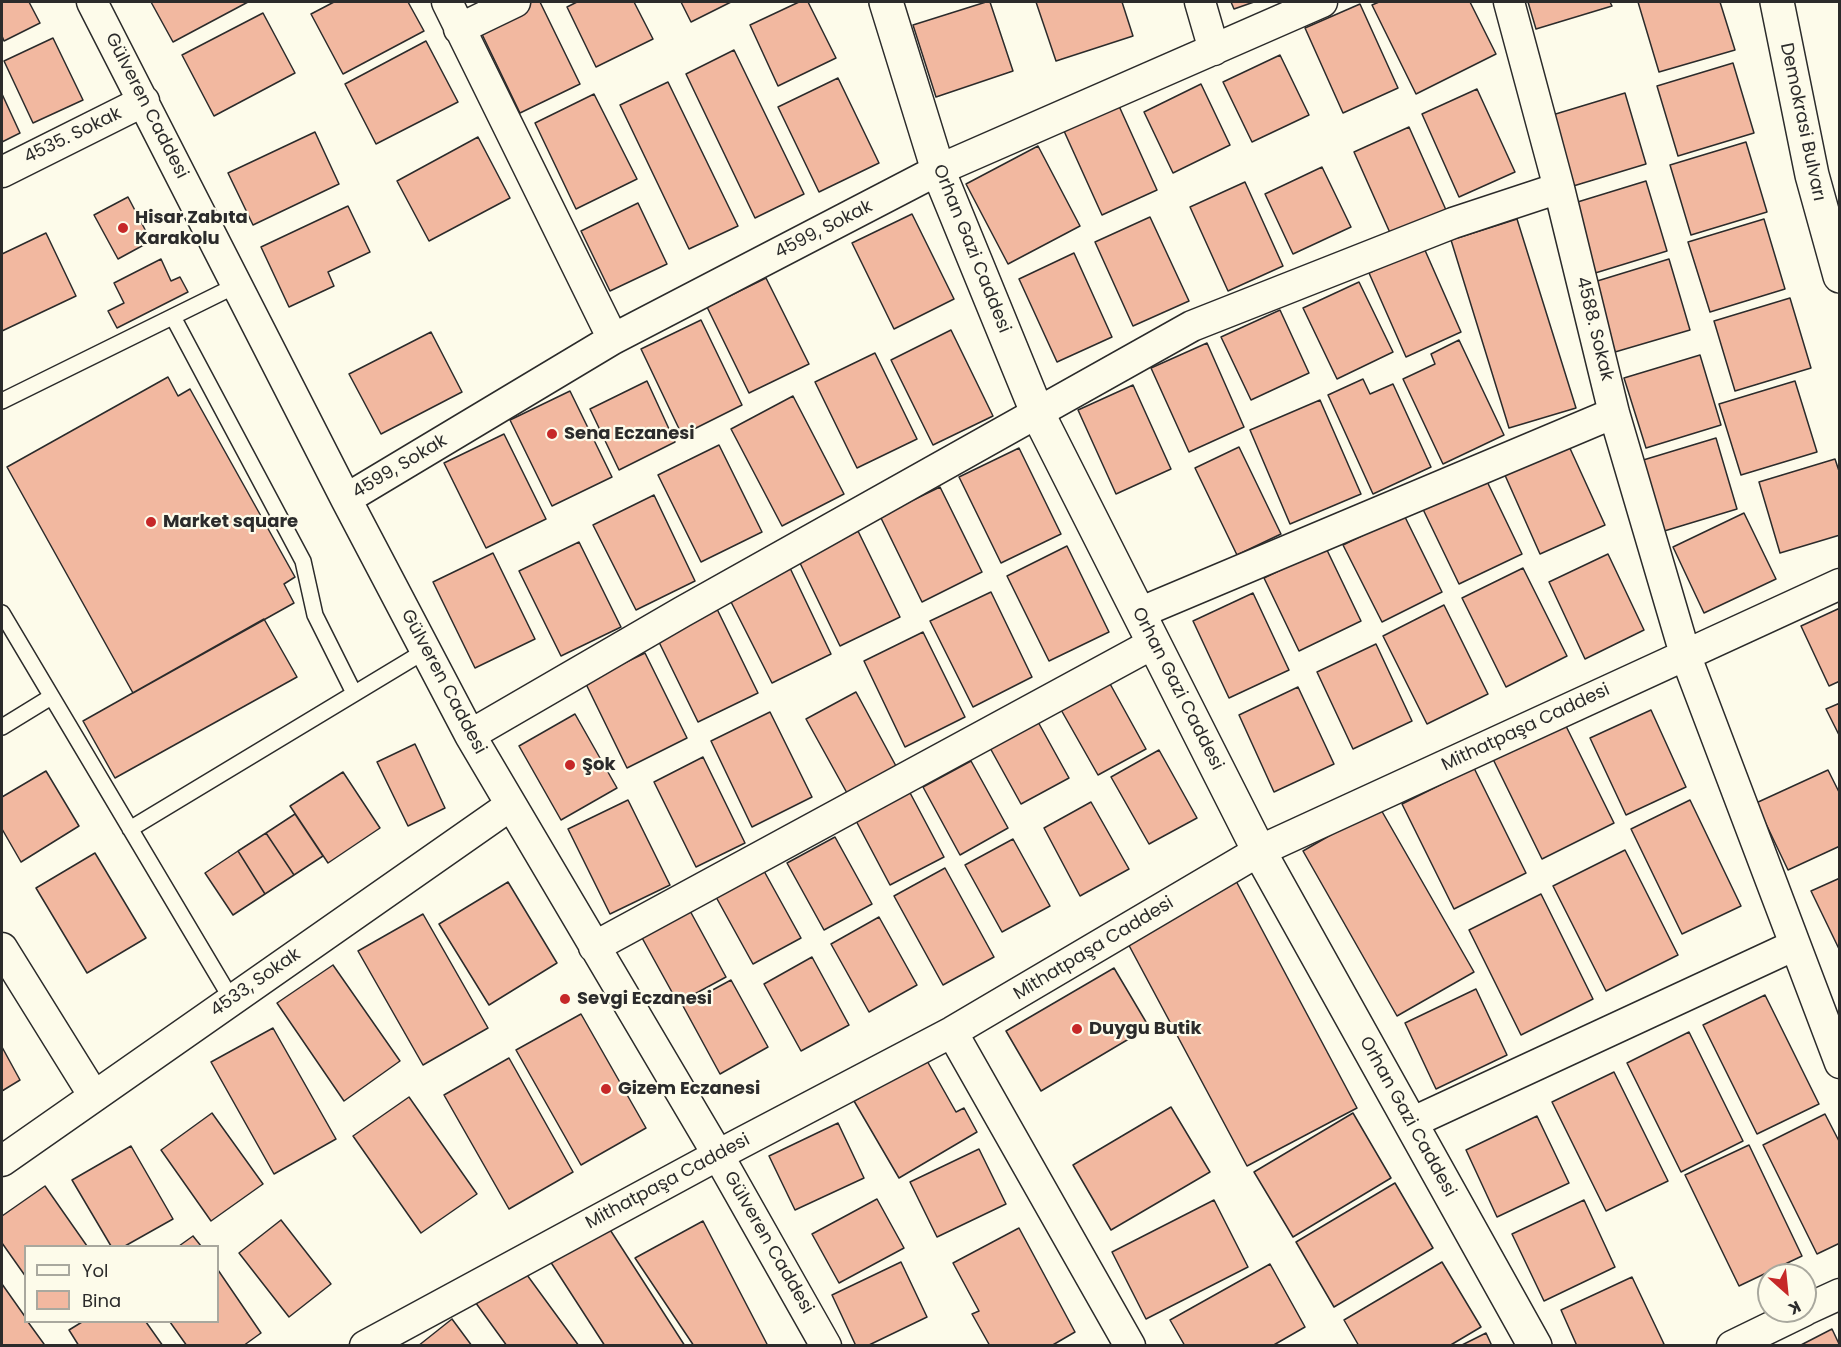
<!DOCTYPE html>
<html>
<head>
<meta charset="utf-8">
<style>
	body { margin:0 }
	#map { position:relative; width:1841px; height:1347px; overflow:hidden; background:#fdfbea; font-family:Poppins,sans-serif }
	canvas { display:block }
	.frame { position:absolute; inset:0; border:3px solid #2b2b2b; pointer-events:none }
	.legend { position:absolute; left:24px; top:1245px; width:195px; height:78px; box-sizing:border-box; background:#fdfbea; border:2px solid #a9a89e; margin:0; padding:8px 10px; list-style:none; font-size:18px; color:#2b2b2b }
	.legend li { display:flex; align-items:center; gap:12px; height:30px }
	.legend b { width:30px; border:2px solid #a9a89e }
	.north { position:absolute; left:1757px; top:1263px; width:60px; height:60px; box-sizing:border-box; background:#fdfbea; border:2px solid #a9a89e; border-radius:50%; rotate:153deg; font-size:16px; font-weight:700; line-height:24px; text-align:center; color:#2b2b2b }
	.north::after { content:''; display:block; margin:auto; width:21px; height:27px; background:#c62828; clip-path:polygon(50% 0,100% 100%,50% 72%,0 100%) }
</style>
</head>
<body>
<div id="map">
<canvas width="1841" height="1347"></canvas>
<div class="frame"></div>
<ul class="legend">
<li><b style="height:8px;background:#fdfbea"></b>Yol</li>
<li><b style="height:16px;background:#f2b8a0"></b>Bina</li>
</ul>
<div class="north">K</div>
</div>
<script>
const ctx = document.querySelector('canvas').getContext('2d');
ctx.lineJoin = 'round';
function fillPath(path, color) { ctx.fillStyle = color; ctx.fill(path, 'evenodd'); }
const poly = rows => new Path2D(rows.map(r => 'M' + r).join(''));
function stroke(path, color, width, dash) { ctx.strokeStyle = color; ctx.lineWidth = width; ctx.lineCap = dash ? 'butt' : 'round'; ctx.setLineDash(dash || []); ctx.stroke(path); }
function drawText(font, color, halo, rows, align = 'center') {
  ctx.font = font + ' Poppins,sans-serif'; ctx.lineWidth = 4.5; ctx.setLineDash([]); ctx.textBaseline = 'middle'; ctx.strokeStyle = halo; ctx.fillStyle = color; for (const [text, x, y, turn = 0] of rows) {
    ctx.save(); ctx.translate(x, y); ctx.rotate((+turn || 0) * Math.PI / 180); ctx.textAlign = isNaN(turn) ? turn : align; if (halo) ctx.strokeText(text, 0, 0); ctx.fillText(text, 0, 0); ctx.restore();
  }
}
const building = poly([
	[2,2,29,2,40,23,4,41,2,36,2,2],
	[151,2,248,2,173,42,151,2],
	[334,2,408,2,424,31,343,74,311,14,334,2],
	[532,2,540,2,580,84,520,113,479,28,532,2],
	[577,2,634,2,653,39,596,67,567,7,577,2],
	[681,2,731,2,691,22,681,2],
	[799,2,808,2,836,58,778,86,750,25,799,2],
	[986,2,990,2,1013,71,936,97,913,25,986,2],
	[1036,2,1122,2,1133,36,1056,61,1036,2],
	[1231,2,1254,2,1234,9,1231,2],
	[1379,2,1470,2,1496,54,1416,94,1372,5,1379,2],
	[1528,2,1610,2,1612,6,1536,29,1528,2],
	[1638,2,1720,2,1735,50,1659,72,1638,2],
	[1360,4,1398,88,1343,113,1305,28,1360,4],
	[263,13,295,73,214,116,182,55,263,13],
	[53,38,83,100,33,123,4,61,53,38],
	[426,41,458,102,376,144,345,84,426,41],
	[734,50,804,194,755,218,686,74,734,50],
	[1280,55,1309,115,1252,142,1223,82,1280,55],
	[1733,63,1754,133,1678,156,1657,86,1733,63],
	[838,78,879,163,819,192,778,107,838,78],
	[668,82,738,226,689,249,620,105,668,82],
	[1201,84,1230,145,1173,173,1144,112,1201,84],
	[1477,89,1515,172,1459,197,1422,114,1477,89],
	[1625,93,1646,164,1570,187,1549,116,1625,93],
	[2,94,20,133,2,142,2,94],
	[594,94,637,179,576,209,535,123,594,94],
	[1119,106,1157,190,1102,215,1064,131,1119,106],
	[1409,127,1446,210,1391,235,1354,152,1409,127],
	[315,132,339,184,253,225,228,173,315,132],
	[478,137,510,198,429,241,397,181,478,137],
	[1746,142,1767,212,1691,235,1670,165,1746,142],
	[1038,146,1080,226,1008,264,966,184,1038,146],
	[1322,167,1351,227,1293,254,1265,194,1322,167],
	[1646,181,1667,251,1592,274,1571,204,1646,181],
	[1245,182,1283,266,1228,291,1190,207,1245,182],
	[128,197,151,241,118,259,94,215,128,197],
	[638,203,667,264,610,291,581,231,638,203],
	[348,206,370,252,328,272,334,286,289,307,261,247,348,206],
	[912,214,954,299,894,329,852,243,912,214],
	[1150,217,1189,301,1133,326,1095,242,1150,217],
	[1517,219,1576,408,1509,428,1451,240,1517,219],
	[1764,219,1785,289,1710,312,1688,242,1764,219],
	[46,233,76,296,2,331,2,254,46,233],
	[1424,248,1461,332,1406,357,1369,273,1424,248],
	[1074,253,1112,337,1057,362,1019,279,1074,253],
	[161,259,171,281,180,277,188,292,117,328,108,311,124,303,114,283,161,259],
	[1669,259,1690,330,1615,352,1594,282,1669,259],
	[766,278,809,364,749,393,707,307,766,278],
	[1359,282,1393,352,1337,379,1303,308,1359,282],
	[1790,298,1811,368,1735,391,1714,321,1790,298],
	[1280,310,1309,373,1251,400,1221,337,1280,310],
	[701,320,742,405,682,435,641,349,701,320],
	[951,330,993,416,933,445,891,360,951,330],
	[431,332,462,392,381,434,349,374,431,332],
	[1459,340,1504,435,1443,464,1403,379,1435,364,1431,354,1459,340],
	[1207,343,1244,427,1189,452,1151,368,1207,343],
	[875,353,917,439,857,468,815,382,875,353],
	[1700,355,1721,425,1646,448,1624,378,1700,355],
	[168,377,178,396,190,389,295,577,284,584,294,603,133,693,7,467,168,377],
	[1363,379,1370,394,1393,384,1431,467,1373,494,1328,395,1363,379],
	[647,381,675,442,619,470,590,409,647,381],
	[1795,381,1817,452,1741,475,1719,404,1795,381],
	[1133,385,1171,469,1116,494,1078,410,1133,385],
	[570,391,612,477,552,506,510,420,570,391],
	[793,396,844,494,782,526,731,429,793,396],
	[1320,400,1361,494,1290,524,1250,430,1320,400],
	[504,434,546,519,486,548,444,463,504,434],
	[1716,438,1737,509,1661,532,1640,461,1716,438],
	[1568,444,1605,525,1540,554,1504,473,1568,444],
	[719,445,762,532,701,562,658,475,719,445],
	[1239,447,1281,534,1237,555,1195,468,1239,447],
	[1019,448,1061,534,1001,563,959,477,1019,448],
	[1835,459,1840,474,1840,535,1780,553,1759,482,1835,459],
	[1482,471,1522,554,1459,584,1419,501,1482,471],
	[940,487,982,572,922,602,880,516,940,487],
	[654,495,695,581,636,610,593,525,654,495],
	[1744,513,1776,579,1704,613,1673,547,1744,513],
	[1404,515,1442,592,1382,622,1343,545,1404,515],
	[858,531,900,617,840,646,799,561,858,531],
	[579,542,621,627,561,656,519,571,579,542],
	[1067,546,1109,632,1049,661,1007,576,1067,546],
	[1326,548,1361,621,1299,651,1264,578,1326,548],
	[493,553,535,639,475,668,433,582,493,553],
	[1608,554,1644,630,1585,659,1549,582,1608,554],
	[790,568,831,654,772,683,729,598,790,568],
	[1523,568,1567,656,1506,687,1462,598,1523,568],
	[991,592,1032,677,973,707,930,621,991,592],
	[1253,593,1289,670,1229,698,1193,621,1253,593],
	[1444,605,1488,694,1427,724,1383,636,1444,605],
	[716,607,758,693,698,722,656,636,716,607],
	[1840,608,1840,681,1829,686,1801,626,1840,608],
	[264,619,297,677,115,778,83,721,264,619],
	[923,632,965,717,905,747,864,661,923,632],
	[1376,644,1412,721,1353,749,1317,672,1376,644],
	[645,653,687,738,627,768,585,682,645,653],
	[1109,682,1146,749,1098,775,1060,708,1109,682],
	[1298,687,1334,764,1274,792,1239,715,1298,687],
	[856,692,896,766,847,793,806,719,856,692],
	[1840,703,1840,737,1826,709,1840,703],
	[1651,710,1686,787,1626,815,1590,738,1651,710],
	[1032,711,1069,778,1021,804,984,737,1032,711],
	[770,712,812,797,752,827,711,741,770,712],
	[575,714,617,788,561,820,519,746,575,714],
	[1562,718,1614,823,1542,859,1490,753,1562,718],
	[415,744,445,808,408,826,377,762,415,744],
	[1159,750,1197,818,1149,844,1111,777,1159,750],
	[703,757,745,843,696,867,654,782,703,757],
	[971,761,1008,828,960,855,923,787,971,761],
	[1474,768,1526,873,1454,909,1402,804,1474,768],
	[1828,770,1840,794,1840,846,1788,870,1756,803,1828,770],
	[46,771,79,826,21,862,2,829,2,797,46,771],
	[343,772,380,828,328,863,290,806,343,772],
	[908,789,944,857,890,885,854,817,908,789],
	[628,800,670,885,610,914,568,829,628,800],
	[1690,800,1741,906,1682,934,1631,829,1690,800],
	[1376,801,1474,972,1397,1016,1303,851,1360,818,1376,801],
	[1091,802,1129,869,1080,896,1044,828,1091,802],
	[295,814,323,856,294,875,266,833,295,814],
	[266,833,294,875,265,894,238,851,266,833],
	[835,837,872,904,824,930,787,863,835,837],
	[1013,839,1050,906,1002,932,965,865,1013,839],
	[1625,850,1678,955,1606,991,1553,886,1625,850],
	[238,851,265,894,233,915,205,873,238,851],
	[95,853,146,938,87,973,36,888,95,853],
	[945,868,994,957,943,985,894,896,945,868],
	[764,871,801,938,753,964,716,897,764,871],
	[1840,878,1840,951,1811,891,1840,878],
	[1235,879,1357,1108,1247,1166,1125,938,1235,879],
	[508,882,557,963,489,1005,439,924,508,882],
	[1541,894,1593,999,1521,1035,1469,930,1541,894],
	[689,909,726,977,678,1003,641,936,689,909],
	[423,914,488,1028,423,1065,358,951,423,914],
	[879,917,917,985,869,1012,831,944,879,917],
	[812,957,849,1025,801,1051,764,984,812,957],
	[333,965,400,1061,344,1101,277,1003,333,965],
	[1114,968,1149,1027,1041,1091,1006,1031,1114,968],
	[731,980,768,1047,720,1074,683,1006,731,980],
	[1476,989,1507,1055,1436,1089,1405,1023,1476,989],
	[1765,995,1819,1104,1757,1134,1703,1025,1765,995],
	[581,1014,646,1128,581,1165,516,1050,581,1014],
	[273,1028,336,1139,274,1174,211,1062,273,1028],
	[1689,1032,1743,1141,1681,1172,1627,1063,1689,1032],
	[2,1047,20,1080,2,1091,2,1047],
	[509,1058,573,1172,509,1209,444,1095,509,1058],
	[926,1059,956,1112,964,1108,977,1132,899,1178,854,1101,926,1059],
	[1614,1072,1668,1181,1606,1211,1552,1102,1614,1072],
	[409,1097,477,1194,421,1233,353,1136,409,1097],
	[1171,1107,1210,1172,1111,1230,1073,1165,1171,1107],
	[212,1113,263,1184,211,1221,161,1150,212,1113],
	[1353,1113,1391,1178,1293,1237,1254,1172,1353,1113],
	[1825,1114,1840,1143,1840,1243,1817,1254,1763,1145,1825,1114],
	[1537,1116,1569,1183,1497,1217,1466,1150,1537,1116],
	[838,1123,864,1178,795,1210,769,1156,838,1123],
	[1749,1145,1802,1256,1739,1286,1685,1175,1749,1145],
	[131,1146,173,1219,125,1246,111,1246,72,1180,131,1146],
	[979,1149,1006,1204,937,1237,910,1182,979,1149],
	[1395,1183,1433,1248,1334,1307,1296,1242,1395,1183],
	[45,1186,87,1246,26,1246,26,1277,2,1243,2,1216,45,1186],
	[877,1199,904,1248,839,1283,812,1234,877,1199],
	[1214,1200,1248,1267,1146,1319,1112,1252,1214,1200],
	[1584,1200,1615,1267,1544,1301,1512,1234,1584,1200],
	[281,1220,331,1284,289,1317,239,1253,281,1220],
	[703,1221,768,1346,694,1346,635,1258,703,1221],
	[607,1225,685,1346,605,1346,550,1261,607,1225],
	[1019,1228,1075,1332,1051,1346,990,1346,972,1314,979,1311,953,1263,1019,1228],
	[193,1236,201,1246,179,1246,193,1236],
	[901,1262,927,1317,867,1346,856,1346,832,1295,901,1262],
	[1442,1262,1481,1327,1449,1346,1359,1346,1344,1320,1442,1262],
	[519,1264,579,1346,507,1346,473,1299,519,1264],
	[1270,1264,1305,1327,1272,1346,1185,1346,1170,1320,1270,1264],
	[218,1270,261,1333,243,1346,187,1346,170,1322,218,1322,218,1270],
	[1632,1277,1664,1344,1660,1346,1577,1346,1561,1310,1632,1277],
	[2,1284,26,1318,26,1322,28,1322,44,1344,41,1346,2,1346,2,1284],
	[452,1319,472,1346,418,1346,452,1319],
	[82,1322,146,1322,163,1346,79,1346,69,1330,82,1322],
	[1832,1329,1840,1346,1799,1346,1832,1329],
	[1486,1333,1492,1346,1460,1346,1486,1333]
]);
fillPath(building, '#f2b8a0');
stroke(building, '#2b2b2b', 1.5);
const service = poly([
	[173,317,303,561,315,615,354,693],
	[2,401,237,285],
	[2,613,232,1000],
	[2,727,51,697],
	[130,829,425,651]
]);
const minor = poly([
	[92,2,346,499,470,735,718,1155,826,1346],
	[447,2,613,339],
	[1200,2,1214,50],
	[1509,2,1559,188,1614,413,1685,654,1840,1063],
	[459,29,515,2],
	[2,172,144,101],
	[346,499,613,339,938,170,1322,2],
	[1139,613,1614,413],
	[470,735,682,612,1192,326,1453,223,1559,188],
	[594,947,1154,643],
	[2,948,94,1096],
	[952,1032,1130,1346],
	[1411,1123,1795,945],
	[2,1161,511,805],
	[1805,1310,1840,1294],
	[365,1346,718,1155,952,1032,1259,851,1840,584],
	[1732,1346,1804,1311]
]);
const tertiary = poly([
	[886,2,938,170,1037,412,1259,851,1535,1346]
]);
const secondary = poly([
	[1777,2,1812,175,1840,276]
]);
stroke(service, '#2b2b2b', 18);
stroke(minor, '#2b2b2b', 33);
stroke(tertiary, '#2b2b2b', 36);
stroke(secondary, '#2b2b2b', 36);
stroke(service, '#fdfbea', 15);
stroke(minor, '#fdfbea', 30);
stroke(tertiary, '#fdfbea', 33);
stroke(secondary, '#fdfbea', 33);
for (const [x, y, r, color] of [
	[123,228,6,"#c62828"],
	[552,434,6,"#c62828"],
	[151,522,6,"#c62828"],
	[570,765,6,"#c62828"],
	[565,999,6,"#c62828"],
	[1077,1029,6,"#c62828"],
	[606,1089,6,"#c62828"]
]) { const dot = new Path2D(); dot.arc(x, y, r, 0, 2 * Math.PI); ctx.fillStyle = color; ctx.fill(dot); stroke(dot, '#fdfbea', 2); }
drawText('18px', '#2b2b2b', '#fdfbea', [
	["Gülveren Caddesi",146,106,63],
	["Demokrasi Bulvarı",1802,122,78],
	["4535. Sokak",73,136,-26],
	["4599, Sokak",824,230,-27],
	["Orhan Gazi Caddesi",971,249,68],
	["4588. Sokak",1594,329,76],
	["4599, Sokak",400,467,-31],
	["Gülveren Caddesi",443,682,62],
	["Orhan Gazi Caddesi",1177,689,63],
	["Mithatpaşa Caddesi",1526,728,-25],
	["Mithatpaşa Caddesi",1094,949,-31],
	["4533, Sokak",256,983,-35],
	["Orhan Gazi Caddesi",1407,1117,61],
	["Mithatpaşa Caddesi",668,1182,-28],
	["Gülveren Caddesi",768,1243,60]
]);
drawText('bold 18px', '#2b2b2b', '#fdfbea', [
	["Hisar Zabıta",135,218],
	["Karakolu",135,239],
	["Sena Eczanesi",564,434],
	["Market square",163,522],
	["Şok",582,765],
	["Sevgi Eczanesi",577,999],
	["Duygu Butik",1089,1029],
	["Gizem Eczanesi",618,1089]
], 'left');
</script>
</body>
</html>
